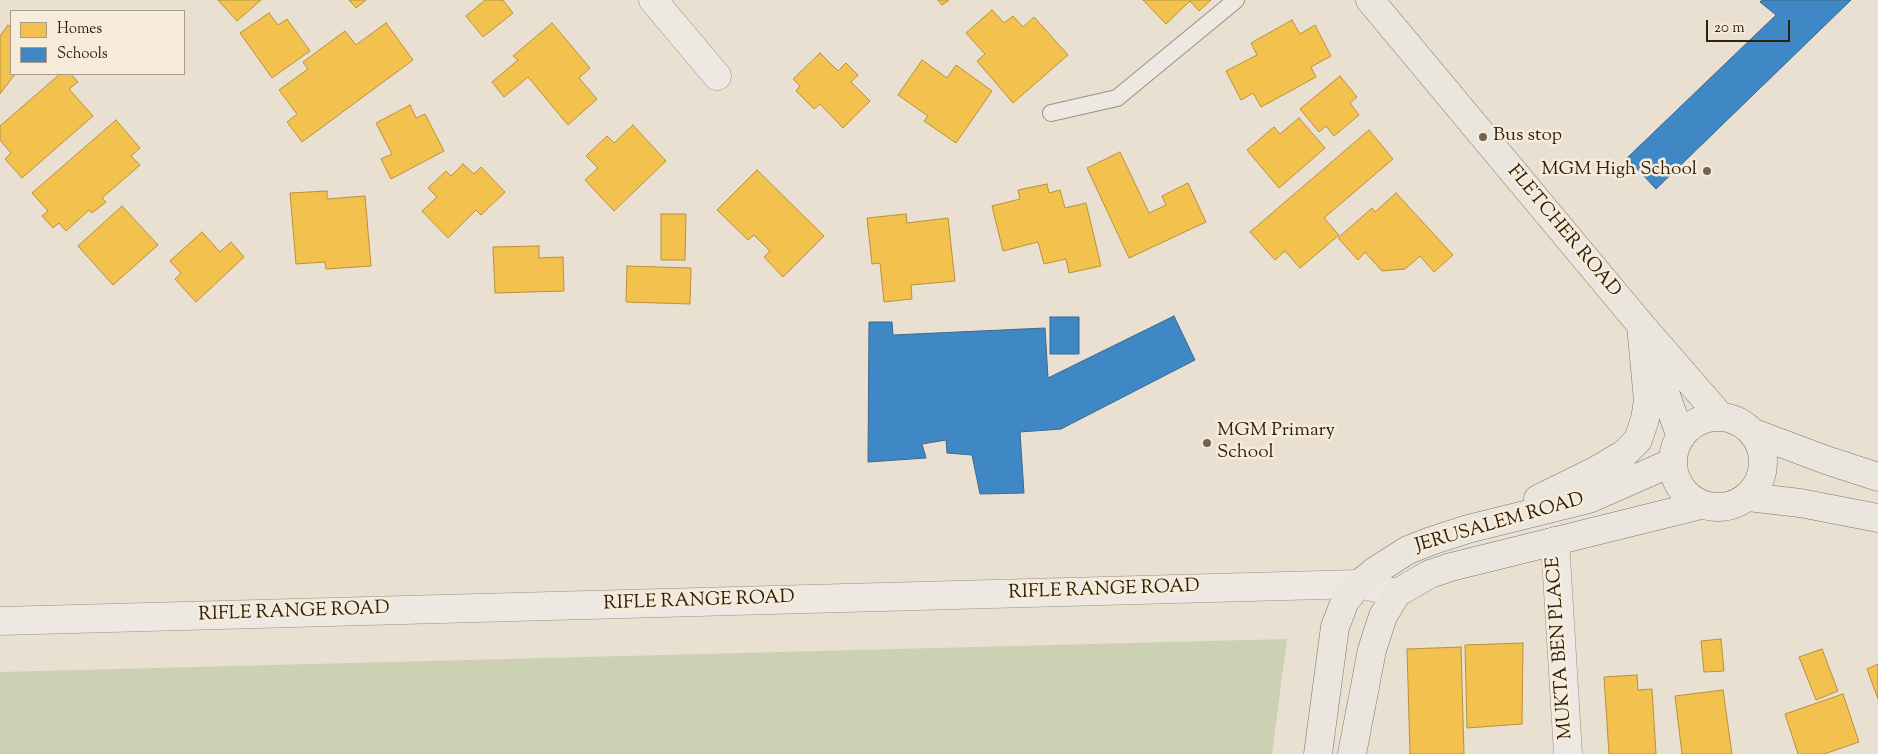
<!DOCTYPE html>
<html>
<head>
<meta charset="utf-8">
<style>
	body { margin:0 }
	#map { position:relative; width:1878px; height:754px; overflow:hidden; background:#e9e0d2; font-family:"Sorts Mill Goudy",serif }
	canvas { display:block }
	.legend { position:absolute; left:10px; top:10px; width:175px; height:65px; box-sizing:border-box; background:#f7ecdc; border:1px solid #a89b88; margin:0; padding:6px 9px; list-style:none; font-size:15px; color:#322109 }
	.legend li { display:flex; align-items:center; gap:10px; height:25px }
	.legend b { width:25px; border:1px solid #a89b88 }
	.scale { position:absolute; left:1706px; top:20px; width:84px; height:22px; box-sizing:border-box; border:2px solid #322109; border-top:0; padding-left:6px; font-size:15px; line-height:18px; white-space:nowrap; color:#322109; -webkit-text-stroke:4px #f7ecdc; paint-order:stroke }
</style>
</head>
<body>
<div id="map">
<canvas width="1878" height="754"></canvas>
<ul class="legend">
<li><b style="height:14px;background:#f2c14e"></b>Homes</li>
<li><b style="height:14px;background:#3f88c5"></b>Schools</li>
</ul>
<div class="scale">20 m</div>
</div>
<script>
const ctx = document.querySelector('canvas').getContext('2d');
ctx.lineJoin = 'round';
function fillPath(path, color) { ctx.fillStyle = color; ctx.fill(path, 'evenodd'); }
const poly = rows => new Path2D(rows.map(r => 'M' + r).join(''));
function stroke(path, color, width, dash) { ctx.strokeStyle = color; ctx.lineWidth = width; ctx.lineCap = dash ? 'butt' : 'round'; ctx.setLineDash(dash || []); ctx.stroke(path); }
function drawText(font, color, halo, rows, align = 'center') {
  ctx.font = font + ' "Sorts Mill Goudy",serif'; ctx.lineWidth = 5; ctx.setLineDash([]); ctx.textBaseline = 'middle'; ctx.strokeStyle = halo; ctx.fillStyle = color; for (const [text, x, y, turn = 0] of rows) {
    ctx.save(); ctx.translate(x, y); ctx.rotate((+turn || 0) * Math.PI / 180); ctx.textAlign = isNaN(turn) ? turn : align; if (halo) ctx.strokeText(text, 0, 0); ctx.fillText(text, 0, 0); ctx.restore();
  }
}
fillPath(poly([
	[1287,639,1272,754,0,754,0,672]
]), '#ccd1b3');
const homes = poly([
	[218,0,261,0,237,21,218,0],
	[349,0,366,0,356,8,349,0],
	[485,0,503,0,513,13,483,37,466,16,485,0],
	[938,0,949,0,942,5,938,0],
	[1143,0,1211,0,1199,11,1190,1,1166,24,1143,0],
	[992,10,1004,23,1013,16,1023,27,1034,17,1068,55,1013,103,977,61,985,54,966,33,992,10],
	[269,13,278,25,287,19,310,51,272,78,240,33,269,13],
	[1292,20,1300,34,1315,25,1331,56,1311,67,1316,77,1261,107,1253,93,1241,100,1226,71,1257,55,1251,43,1292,20],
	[386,23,413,60,302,142,287,122,297,114,279,90,308,69,303,62,345,31,356,45,386,23],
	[552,23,590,68,579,78,597,99,568,125,528,77,504,97,492,82,518,60,513,56,552,23],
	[8,25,11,28,11,74,15,74,0,94,0,36,8,25],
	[820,53,838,71,846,63,858,75,851,82,870,101,843,128,820,104,814,109,796,91,800,86,793,79,820,53],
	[922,60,947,78,956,65,992,91,956,143,924,121,928,116,898,95,922,60],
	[60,74,71,74,78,82,69,89,93,116,22,178,5,159,11,153,0,140,0,126,60,74],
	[1340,76,1357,97,1350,103,1359,115,1334,136,1326,126,1319,132,1300,109,1340,76],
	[410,105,416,118,425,114,444,151,391,179,381,159,392,154,376,123,410,105],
	[1299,118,1325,148,1279,188,1247,150,1274,127,1280,134,1299,118],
	[116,120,140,148,131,156,140,165,102,198,106,202,92,213,89,210,66,231,59,223,53,228,42,216,48,211,32,193,116,120],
	[633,125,666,161,614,211,585,180,598,168,586,156,607,136,614,143,633,125],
	[1369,130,1393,159,1324,218,1339,235,1300,268,1285,251,1275,260,1250,232,1369,130],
	[1120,152,1149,213,1166,205,1162,196,1188,183,1206,222,1129,258,1087,168,1120,152],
	[463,164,474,174,481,167,505,192,481,215,476,210,448,238,422,211,437,197,428,188,446,171,451,176,463,164],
	[757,170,824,236,783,277,764,257,770,251,754,235,748,240,717,210,757,170],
	[1047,184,1049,193,1060,190,1065,208,1086,203,1101,266,1069,273,1066,259,1044,264,1038,242,1003,251,992,206,1020,199,1018,190,1047,184],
	[327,191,327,199,365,196,371,266,326,269,325,262,296,264,290,193,327,191],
	[1396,193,1453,255,1434,272,1420,256,1405,269,1382,271,1365,252,1358,260,1338,238,1372,208,1375,212,1396,193],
	[122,206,158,245,113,285,78,246,122,206],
	[661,214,686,214,685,260,661,260,661,214],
	[906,214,907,223,948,218,955,281,911,285,912,299,884,302,880,263,872,264,867,218,906,214],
	[202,232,220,252,231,242,244,257,196,302,175,279,181,273,170,261,202,232],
	[539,246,539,258,563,257,564,291,495,293,493,247,539,246],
	[627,266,691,268,690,304,626,302,627,266],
	[1721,639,1724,671,1704,672,1701,641,1721,639],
	[1523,643,1522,724,1467,728,1465,645,1523,643],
	[1461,647,1464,754,1410,754,1407,649,1461,647],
	[1822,649,1838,691,1816,700,1799,657,1822,649],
	[1878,664,1878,699,1867,669,1878,664],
	[1637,675,1638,690,1652,689,1656,754,1609,754,1604,677,1637,675],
	[1723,690,1732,754,1682,754,1675,696,1723,690],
	[1843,694,1859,742,1824,754,1798,754,1785,714,1843,694]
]);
fillPath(homes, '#f2c14e');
stroke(homes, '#b89139', 1);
const schools = poly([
	[1762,0,1851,0,1656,189,1627,158,1776,15,1760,2,1762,0],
	[1174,316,1195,360,1061,429,1020,432,1024,493,980,494,972,455,947,453,946,440,922,444,926,458,868,462,869,322,892,322,893,335,1045,328,1048,378,1174,316],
	[1050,317,1079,317,1079,354,1050,354,1050,317]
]);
fillPath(schools, '#3f88c5');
stroke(schools, '#3b698d', 1);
const service = poly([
	[1051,113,1117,98,1236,0]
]);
const minor = poly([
	[653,0,717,76],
	[1555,541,1568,754],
	[0,621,1359,584,1397,593]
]);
const primary = poly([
	[1370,0,1641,325,1720,416],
	[1655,365,1681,437],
	'1673 462a45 45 0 1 1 90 0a45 45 0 1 1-90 0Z',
	[1754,433,1826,460,1878,477],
	[1748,497,1800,503,1878,518],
	[1538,499,1595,471,1624,454,1638,440,1645,419,1648,401,1641,325],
	[1318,754,1335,627,1345,601,1359,584,1375,571,1408,550,1431,541,1468,529,1589,499,1673,462],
	[1352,754,1372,650,1383,616,1397,593,1430,574,1451,567,1701,505]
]);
stroke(service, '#989085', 18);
stroke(minor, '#989085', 29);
stroke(primary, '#7d766b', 29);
stroke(service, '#ede8e2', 16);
stroke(minor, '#ede8e2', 28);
stroke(primary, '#eae5dd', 28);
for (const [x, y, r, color] of [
	[1483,137,5,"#72644f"],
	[1707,171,5,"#72644f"],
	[1207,443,5,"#72644f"]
]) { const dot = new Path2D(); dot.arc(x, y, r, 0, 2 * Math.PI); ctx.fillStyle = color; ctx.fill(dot); stroke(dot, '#f7ecdc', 2); }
drawText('19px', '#322109', '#f7ecdc', [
	["Bus stop",1493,137],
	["MGM High School",1697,171,"right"],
	["MGM Primary",1217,432],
	["School",1217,454]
], 'left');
drawText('19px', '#322109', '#f7ecdc', [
	["FLETCHER ROAD",1563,232,50],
	["JERUSALEM ROAD",1500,524,-16],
	["RIFLE RANGE ROAD",1104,591,-2],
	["RIFLE RANGE ROAD",699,602,-2],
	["RIFLE RANGE ROAD",294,613,-2],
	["MUKTA BEN PLACE",1561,648,-94]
]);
</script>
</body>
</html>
